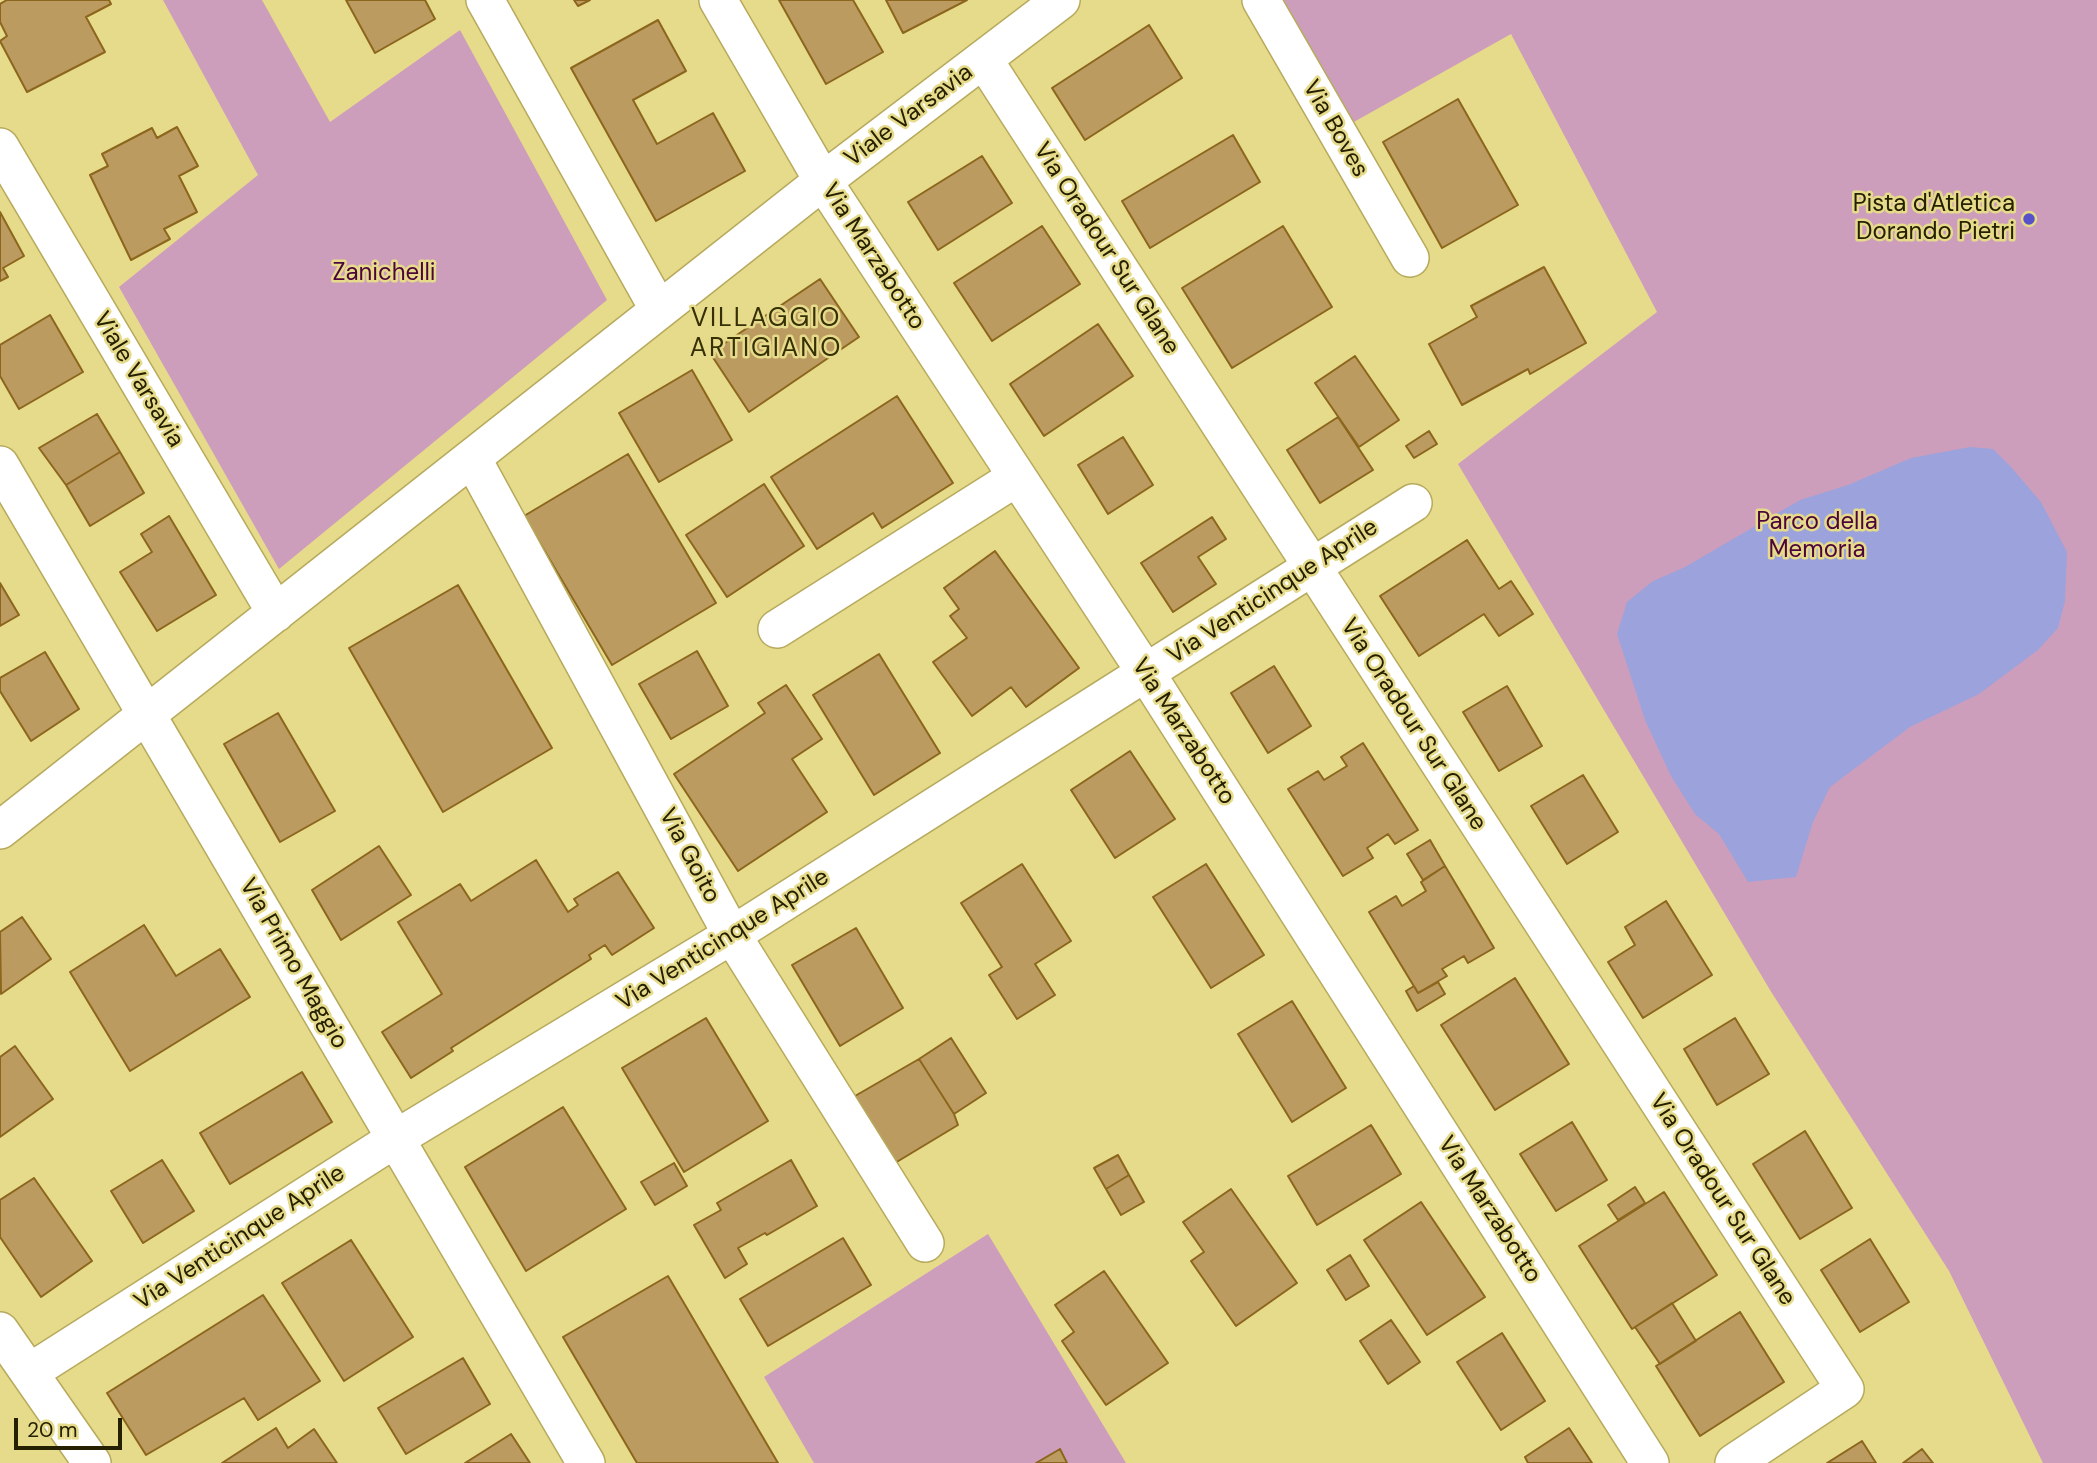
<!DOCTYPE html>
<html>
<head>
<meta charset="utf-8">
<style>
	body { margin:0 }
	#map { position:relative; width:2097px; height:1463px; overflow:hidden; background:#e6da8b; font-family:"DM Sans",sans-serif }
	canvas { display:block }
	.scale { position:absolute; left:14px; top:1418px; width:108px; height:32px; box-sizing:border-box; border:4px solid #252000; border-top:0; padding-left:9px; font-size:21px; line-height:24px; white-space:nowrap; color:#252000; -webkit-text-stroke:5px #e6da8b; paint-order:stroke }
</style>
</head>
<body>
<div id="map">
<canvas width="2097" height="1463"></canvas>
<div class="scale">20 m</div>
</div>
<script>
const ctx = document.querySelector('canvas').getContext('2d');
ctx.lineJoin = 'round';
function fillPath(path, color) { ctx.fillStyle = color; ctx.fill(path, 'evenodd'); }
const poly = rows => new Path2D(rows.map(r => 'M' + r).join(''));
function stroke(path, color, width, dash) { ctx.strokeStyle = color; ctx.lineWidth = width; ctx.lineCap = dash ? 'butt' : 'round'; ctx.setLineDash(dash || []); ctx.stroke(path); }
function drawText(font, color, halo, rows, align = 'center') {
  ctx.font = font + ' "DM Sans",sans-serif'; ctx.lineWidth = 5; ctx.setLineDash([]); ctx.textBaseline = 'middle'; ctx.strokeStyle = halo; ctx.fillStyle = color; for (const [text, x, y, turn = 0] of rows) {
    ctx.save(); ctx.translate(x, y); ctx.rotate((+turn || 0) * Math.PI / 180); ctx.textAlign = isNaN(turn) ? turn : align; if (halo) ctx.strokeText(text, 0, 0); ctx.fillText(text, 0, 0); ctx.restore();
  }
}
fillPath(poly([
	[163,0,262,0,330,122,460,30,607,300,279,569,119,287,258,175],
	[1282,0,2097,0,2097,1463,2043,1463,1949,1271,1770,990,1458,464,1657,312,1511,34,1352,123],
	[988,1234,1126,1463,814,1463,764,1377]
]), '#cd9ebc');
fillPath(poly([
	[1970,447,1993,449,2011,467,2041,502,2067,552,2065,601,2058,628,2038,650,1979,694,1910,727,1830,787,1813,822,1796,877,1748,882,1719,834,1695,814,1671,776,1645,720,1617,634,1627,602,1653,581,1685,567,1800,500,1848,485,1911,458]
]), '#9ca2dc');
const building = poly([
	[7,0,109,0,111,4,86,17,105,52,27,92,0,41,7,36,0,22,0,4,7,0],
	[346,0,425,0,435,19,375,53,346,0],
	[574,0,590,0,578,6,574,0],
	[779,0,853,0,883,52,826,84,779,0],
	[886,0,967,0,903,33,886,0],
	[658,20,686,71,633,100,657,144,713,113,745,171,656,221,571,68,658,20],
	[1149,25,1182,78,1085,140,1052,88,1149,25],
	[1458,99,1518,205,1442,248,1383,142,1458,99],
	[177,127,198,166,179,176,197,212,164,229,170,239,131,260,90,175,108,166,102,154,152,128,157,138,177,127],
	[1233,135,1260,182,1150,248,1122,201,1233,135],
	[982,156,1012,203,938,250,908,202,982,156],
	[0,212,24,256,3,268,8,277,0,281,0,212],
	[1042,226,1080,284,992,341,954,283,1042,226],
	[1283,226,1332,307,1232,368,1182,288,1283,226],
	[1544,267,1586,343,1530,374,1528,369,1462,405,1429,344,1477,317,1471,306,1544,267],
	[820,279,859,337,749,412,710,353,820,279],
	[50,315,83,372,19,409,0,376,0,345,50,315],
	[1098,324,1133,376,1044,436,1010,384,1098,324],
	[1355,356,1399,420,1359,447,1315,383,1355,356],
	[692,370,732,440,659,482,619,413,692,370],
	[897,396,953,483,882,528,873,513,817,549,771,477,897,396],
	[97,414,120,452,66,485,39,448,97,414],
	[1338,417,1373,470,1320,503,1287,450,1338,417],
	[1429,431,1437,444,1414,458,1406,446,1429,431],
	[1123,437,1153,485,1108,514,1078,465,1123,437],
	[120,452,144,493,90,526,66,485,120,452],
	[628,454,716,603,612,665,524,516,628,454],
	[764,484,804,546,727,597,686,535,764,484],
	[169,516,216,595,157,631,120,572,152,552,141,534,169,516],
	[1212,517,1226,539,1198,557,1216,584,1173,612,1141,563,1212,517],
	[1467,540,1499,589,1511,581,1533,614,1499,636,1484,614,1419,656,1380,596,1467,540],
	[995,551,1079,668,1026,707,1011,687,972,716,933,662,967,638,950,616,959,609,944,588,995,551],
	[0,583,19,615,0,626,0,583],
	[458,585,552,748,443,812,349,648,458,585],
	[697,651,728,706,671,739,639,684,697,651],
	[45,652,79,709,31,741,0,691,0,678,45,652],
	[879,654,940,753,874,795,813,695,879,654],
	[1274,666,1311,726,1268,753,1231,693,1274,666],
	[786,685,822,739,792,759,827,812,738,871,674,774,765,713,758,703,786,685],
	[1507,686,1542,746,1499,771,1463,712,1507,686],
	[278,713,335,811,280,842,224,744,278,713],
	[1363,743,1418,830,1395,844,1388,834,1367,848,1373,858,1343,876,1288,789,1318,771,1324,780,1347,766,1341,757,1363,743],
	[1130,751,1175,819,1115,858,1071,790,1130,751],
	[1583,775,1618,832,1567,864,1531,806,1583,775],
	[1430,840,1445,866,1423,880,1407,854,1430,840],
	[379,846,411,895,341,940,312,890,379,846],
	[536,860,568,912,578,905,574,899,618,872,654,928,612,955,605,945,589,955,591,959,451,1048,453,1051,411,1078,382,1032,442,994,398,922,460,884,471,901,536,860],
	[1022,864,1071,941,1035,964,1055,995,1017,1019,989,975,1002,967,961,903,1022,864],
	[1206,864,1264,955,1211,988,1153,897,1206,864],
	[1445,866,1494,948,1468,963,1464,956,1442,969,1447,976,1418,993,1369,912,1396,896,1402,906,1426,891,1421,882,1445,866],
	[1666,901,1712,975,1643,1018,1608,962,1635,945,1625,927,1666,901],
	[22,917,51,959,1,994,0,932,22,917],
	[144,925,176,976,220,949,250,997,130,1071,70,972,144,925],
	[856,928,903,1008,840,1046,792,965,856,928],
	[1515,978,1569,1064,1495,1110,1441,1025,1515,978],
	[1438,982,1445,994,1417,1011,1406,991,1414,986,1418,993,1438,982],
	[1292,1001,1346,1088,1292,1122,1238,1034,1292,1001],
	[706,1018,768,1121,684,1172,622,1068,706,1018],
	[1735,1018,1769,1074,1717,1105,1684,1049,1735,1018],
	[951,1038,986,1093,954,1114,919,1059,951,1038],
	[15,1046,53,1099,0,1137,0,1057,15,1046],
	[919,1059,954,1114,958,1125,895,1163,855,1096,919,1059],
	[302,1072,332,1122,230,1184,200,1133,302,1072],
	[563,1107,626,1209,526,1271,465,1167,563,1107],
	[1572,1122,1607,1180,1556,1211,1520,1154,1572,1122],
	[1371,1125,1401,1174,1317,1225,1288,1176,1371,1125],
	[1805,1131,1852,1208,1800,1239,1753,1164,1805,1131],
	[1118,1155,1129,1175,1106,1189,1094,1168,1118,1155],
	[162,1160,194,1211,143,1243,111,1191,162,1160],
	[791,1160,817,1206,767,1235,765,1233,738,1248,747,1264,725,1278,694,1225,721,1210,717,1203,791,1160],
	[674,1163,687,1186,655,1205,641,1182,674,1163],
	[1129,1175,1144,1202,1121,1215,1106,1189,1129,1175],
	[34,1178,92,1261,41,1297,0,1237,0,1200,34,1178],
	[1635,1187,1645,1203,1618,1220,1608,1205,1635,1187],
	[1231,1189,1297,1283,1236,1326,1191,1261,1204,1252,1183,1222,1231,1189],
	[1664,1192,1717,1275,1632,1329,1579,1246,1664,1192],
	[1421,1202,1485,1297,1427,1335,1364,1240,1421,1202],
	[843,1238,871,1285,768,1346,740,1299,843,1238],
	[1870,1239,1909,1302,1860,1332,1821,1270,1870,1239],
	[351,1240,413,1337,344,1381,282,1283,351,1240],
	[1350,1255,1369,1286,1346,1300,1327,1270,1350,1255],
	[1104,1271,1168,1363,1106,1405,1062,1341,1074,1332,1055,1305,1104,1271],
	[668,1276,778,1463,637,1463,563,1337,668,1276],
	[263,1295,320,1381,258,1420,244,1398,146,1455,107,1393,263,1295],
	[1672,1303,1696,1341,1660,1364,1635,1327,1672,1303],
	[1740,1312,1784,1382,1700,1436,1656,1366,1740,1312],
	[1391,1320,1420,1362,1388,1384,1360,1341,1391,1320],
	[1502,1333,1545,1401,1501,1430,1457,1362,1502,1333],
	[463,1358,490,1404,406,1454,378,1408,463,1358],
	[276,1428,288,1448,314,1429,337,1463,222,1463,276,1428],
	[1569,1428,1592,1463,1528,1463,1525,1457,1569,1428],
	[511,1434,530,1463,465,1463,511,1434],
	[1862,1441,1876,1463,1827,1463,1862,1441],
	[1060,1449,1067,1463,1036,1463,1060,1449],
	[1922,1449,1933,1463,1903,1463,1922,1449]
]);
fillPath(building, '#bc9b61');
stroke(building, '#8c661c', 2);
const street = poly([
	[485,0,659,310],
	[718,0,823,181,1146,673,1650,1463],
	[1261,0,1410,258],
	[984,60,1845,1389,1734,1463],
	[0,147,276,613],
	[472,458,732,935,925,1243],
	[0,465,586,1463],
	[777,629,1017,477],
	[0,830,823,181,1061,0],
	[0,1331,92,1463],
	[30,1372,395,1139,732,935,1413,503]
]);
stroke(street, '#b7aa5d', 40);
stroke(street, '#fff', 37);
for (const [x, y, r, color] of [
	[2029,219,7,"#5852c9"]
]) { const dot = new Path2D(); dot.arc(x, y, r, 0, 2 * Math.PI); ctx.fillStyle = color; ctx.fill(dot); stroke(dot, '#e6da8b', 2.5); }
drawText('24px', '#252000', '#e6da8b', [
	["Viale Varsavia",909,116,-37],
	["Via Boves",1335,129,60],
	["Via Oradour Sur Glane",1106,249,57],
	["Via Marzabotto",873,257,57],
	["Viale Varsavia",138,380,59],
	["Via Venticinque Aprile",1273,592,-33],
	["Via Oradour Sur Glane",1413,725,57],
	["Via Marzabotto",1183,732,57],
	["Via Goito",689,856,62],
	["Via Venticinque Aprile",723,940,-32],
	["Via Primo Maggio",293,964,60],
	["Via Oradour Sur Glane",1722,1200,57],
	["Via Marzabotto",1489,1210,57],
	["Via Venticinque Aprile",240,1238,-33]
]);
drawText('24px', '#252000', '#e6da8b', [
	["Pista d'Atletica",2015,205],
	["Dorando Pietri",2015,233]
], 'right');
drawText('24px', '#4b053b', '#e6da8b', [
	["Zanichelli",384,274],
	["Parco della",1817,523],
	["Memoria",1817,551]
]);
ctx.letterSpacing = '2px';
drawText('26px', '#363004', '#e6da8b', [
	["VILLAGGIO",766,319],
	["ARTIGIANO",766,349]
]);
ctx.letterSpacing = '0px';
</script>
</body>
</html>
